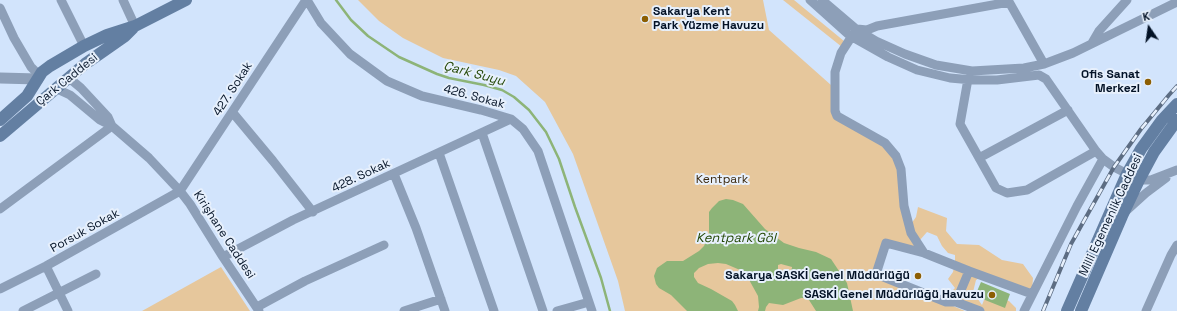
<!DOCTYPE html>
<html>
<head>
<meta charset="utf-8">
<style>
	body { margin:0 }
	#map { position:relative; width:1177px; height:311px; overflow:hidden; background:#d2e4fc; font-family:"Space Grotesk",sans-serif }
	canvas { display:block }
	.north { position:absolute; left:1129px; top:8px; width:40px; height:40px; -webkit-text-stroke:3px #e7f0fc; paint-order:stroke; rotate:347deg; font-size:11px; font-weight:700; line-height:16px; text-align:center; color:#031226 }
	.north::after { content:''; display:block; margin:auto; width:14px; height:18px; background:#031226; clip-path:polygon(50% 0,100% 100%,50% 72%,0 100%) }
</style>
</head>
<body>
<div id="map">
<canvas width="1177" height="311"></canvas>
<div class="north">K</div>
</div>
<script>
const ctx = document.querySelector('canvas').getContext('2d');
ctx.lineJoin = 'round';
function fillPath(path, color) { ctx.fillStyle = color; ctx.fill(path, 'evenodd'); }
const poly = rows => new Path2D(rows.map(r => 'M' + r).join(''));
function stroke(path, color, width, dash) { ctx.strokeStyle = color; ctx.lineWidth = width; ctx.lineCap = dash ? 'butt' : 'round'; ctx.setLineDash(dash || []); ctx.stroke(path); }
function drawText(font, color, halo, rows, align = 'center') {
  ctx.font = font + ' "Space Grotesk",sans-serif'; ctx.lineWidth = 4; ctx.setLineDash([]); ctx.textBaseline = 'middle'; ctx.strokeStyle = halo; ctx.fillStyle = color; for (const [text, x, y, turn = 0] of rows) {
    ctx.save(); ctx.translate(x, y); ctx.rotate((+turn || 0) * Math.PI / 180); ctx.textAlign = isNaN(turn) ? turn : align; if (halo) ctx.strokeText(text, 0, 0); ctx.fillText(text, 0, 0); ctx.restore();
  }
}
fillPath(poly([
	[358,0,763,0,769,30,831,85,835,111,896,156,911,224,916,217,918,207,947,218,946,231,957,244,979,245,1002,260,1023,264,1033,278,1032,290,984,275,976,280,973,292,982,305,984,300,995,297,1009,301,1016,308,1016,311,969,311,955,296,952,291,955,288,948,279,953,272,955,262,955,255,948,253,942,246,937,236,927,232,920,240,924,253,886,243,876,274,965,311,625,311,618,281,573,154,545,102,516,76,499,70,443,58,403,38,379,21],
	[783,0,794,0,844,41,842,47],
	[221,267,250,311,142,311]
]), '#e6c79c');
fillPath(poly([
	[726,199,733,200,743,204,765,229,784,243,799,248,816,252,831,259,847,283,853,311,816,311,809,300,806,298,801,298,783,305,769,303,766,307,765,311,758,311,759,307,758,296,747,276,740,270,726,264,718,263,708,264,699,268,694,273,694,277,698,283,711,289,732,301,735,305,738,311,687,311,671,295,659,288,656,284,654,276,657,268,667,261,683,261,699,251,704,246,709,234,709,212,712,208,719,201],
	[781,264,792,267,792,268,787,277,783,279,777,278,776,275,778,271,778,265],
	[981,282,1010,294,1005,308,975,296]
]), '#8db478');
stroke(poly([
	[336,0,351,20,368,36,399,57,437,74,449,78,484,85,502,90,514,97,529,110,546,132,559,159,575,207,601,278,610,311]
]), '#8db478', 2.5);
stroke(poly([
	[61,0,84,46],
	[123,0,135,26],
	[307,0,321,23,350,54,387,81,422,96,481,110,511,119,523,129,538,151,592,311],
	[810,0,849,35,888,57,917,70,950,78,972,80,997,80,1039,75,1046,79,1096,151,1103,159,1114,167,1139,180,1151,180,1177,170],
	[822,0,856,29,876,41,905,54,936,65,972,71,1024,68,1044,64,1073,53,1177,2],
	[1008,0,1044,64],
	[0,8,14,38,31,67,40,76],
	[857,29,867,30,877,26,1009,2],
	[852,36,841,53,835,72,835,111,837,116,885,143,896,156,901,169,904,206,911,233,924,253],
	[1092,43,1099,31,1127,0],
	[69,78,81,88,108,117,112,126],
	[968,79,960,124,996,188,1007,193,1027,190,1096,151],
	[57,89,70,95,100,120,112,126,149,158,180,191,190,204,223,257,259,311],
	[233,113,273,161,313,212],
	[482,133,543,311],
	[439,153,494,311],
	[979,158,1068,110],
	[394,174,416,228,445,311],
	[0,209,112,126],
	[1125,212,1146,193,1166,178],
	[223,257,293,220,511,119],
	[46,266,68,311],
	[0,289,46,266,180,191,306,0],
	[956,302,946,302,876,274,886,243,924,253,969,271],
	[257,307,305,281,384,245],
	[23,311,96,274],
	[404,311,441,299],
	[557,311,589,302],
	[980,311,956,302,969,271,1032,294],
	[1024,311,1077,206,1103,159],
	[1146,311,1171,255,1177,245]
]), '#8d9fb8', 9);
stroke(poly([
	[0,78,38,79]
]), '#8d9fb8', 11);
stroke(poly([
	[0,120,27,96,42,72,50,66,84,46,107,35,135,26,186,0],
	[0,136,85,64,125,36,133,28],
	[1067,311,1127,174,1141,149,1162,120,1177,104],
	[1081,311,1122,216,1139,180,1154,152,1177,120]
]), '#637fa2', 12);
const rail = poly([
	[1043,311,1071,244,1114,167,1141,129,1169,95,1177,86]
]);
stroke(rail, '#5d6d83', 4);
stroke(rail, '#e7f0fc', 2.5, [8]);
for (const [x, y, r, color] of [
	[645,19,4,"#8c5e03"],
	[1148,82,4,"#8c5e03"],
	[918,276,4,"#8c5e03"],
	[992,295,4,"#8c5e03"]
]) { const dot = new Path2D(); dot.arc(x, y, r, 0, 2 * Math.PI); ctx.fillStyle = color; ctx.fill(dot); stroke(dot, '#e7f0fc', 1.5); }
drawText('bold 12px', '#031226', '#e7f0fc', [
	["Sakarya Kent",653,12,"left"],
	["Park Yüzme Havuzu",653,26,"left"],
	["Ofis Sanat",1140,75],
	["Merkezi",1140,89],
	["Sakarya SASKİ Genel Müdürlüğü",910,276],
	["SASKİ Genel Müdürlüğü Havuzu",984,295]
], 'right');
drawText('12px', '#031226', '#e7f0fc', [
	["Çark Caddesi",67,80,-39],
	["427. Sokak",233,89,-57],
	["426. Sokak",474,97,15],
	["428. Sokak",361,176,-25],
	["Milli Egemenlik Caddesi",1111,215,-65],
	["Porsuk Sokak",85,231,-29],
	["Kirişhane Caddesi",224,235,57]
]);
drawText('12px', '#3d2a0f', '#e7f0fc', [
	["Kentpark",722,180]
]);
drawText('italic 13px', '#244807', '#e7f0fc', [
	["Çark Suyu",474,74,15],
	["Kentpark Göl",736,238]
]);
</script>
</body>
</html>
